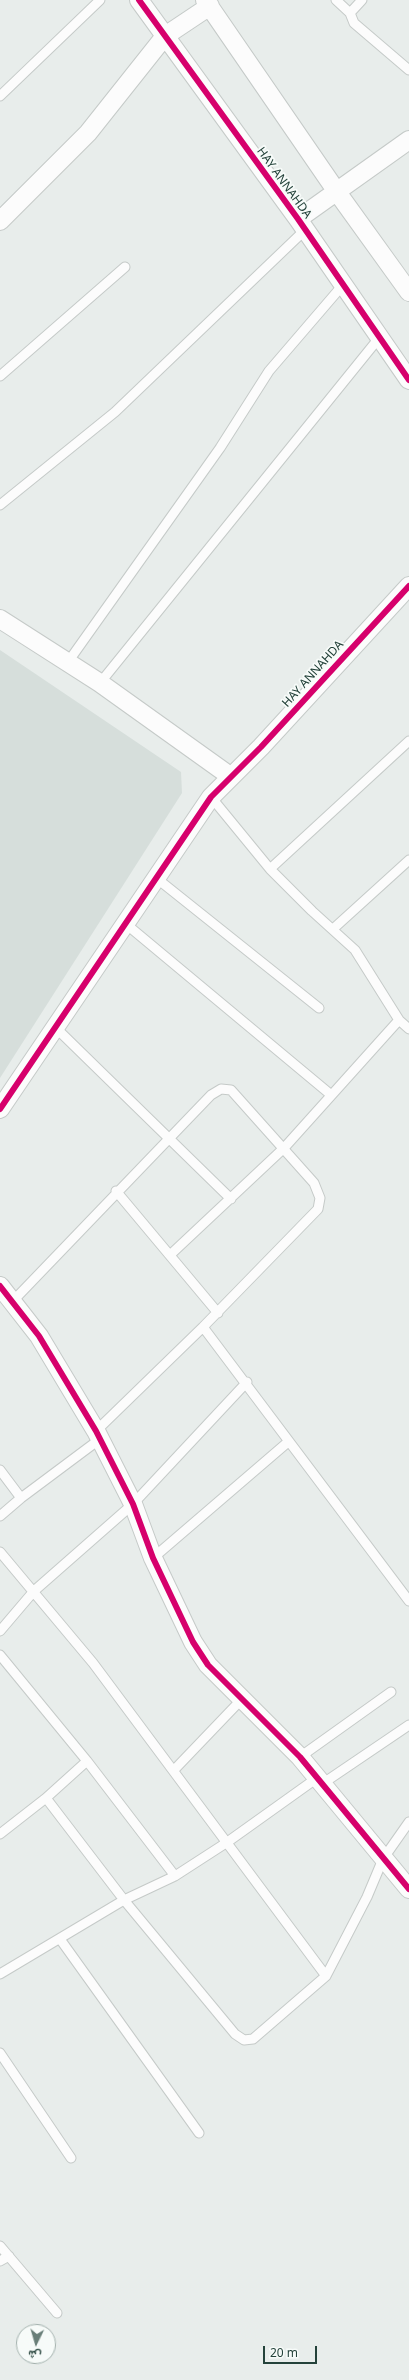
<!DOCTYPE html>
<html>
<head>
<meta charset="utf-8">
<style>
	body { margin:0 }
	#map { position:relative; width:409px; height:2380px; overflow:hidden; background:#e8edeb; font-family:"Noto Sans",Vazirmatn,sans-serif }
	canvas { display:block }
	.north { position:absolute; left:16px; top:2324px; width:40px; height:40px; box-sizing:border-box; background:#f7fbf9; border:1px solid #a3b1ad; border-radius:50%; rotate:185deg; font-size:11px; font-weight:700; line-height:16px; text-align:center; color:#24423a }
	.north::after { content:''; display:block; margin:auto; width:14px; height:18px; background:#697e78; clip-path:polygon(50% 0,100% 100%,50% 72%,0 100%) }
	.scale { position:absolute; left:263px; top:2346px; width:54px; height:18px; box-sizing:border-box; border:2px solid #24423a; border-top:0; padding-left:5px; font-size:12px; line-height:14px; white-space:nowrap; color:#24423a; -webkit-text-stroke:3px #f7fbf9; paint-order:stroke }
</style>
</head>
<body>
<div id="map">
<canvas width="409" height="2380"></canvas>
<div class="north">ش</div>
<div class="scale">20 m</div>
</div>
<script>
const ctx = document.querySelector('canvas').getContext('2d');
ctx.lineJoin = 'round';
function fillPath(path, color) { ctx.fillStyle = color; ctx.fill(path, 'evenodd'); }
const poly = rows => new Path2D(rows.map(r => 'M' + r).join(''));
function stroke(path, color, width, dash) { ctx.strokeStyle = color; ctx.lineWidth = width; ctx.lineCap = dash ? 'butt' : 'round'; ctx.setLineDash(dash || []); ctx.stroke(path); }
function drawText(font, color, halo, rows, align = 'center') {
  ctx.font = font + ' "Noto Sans",sans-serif'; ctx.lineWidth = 3.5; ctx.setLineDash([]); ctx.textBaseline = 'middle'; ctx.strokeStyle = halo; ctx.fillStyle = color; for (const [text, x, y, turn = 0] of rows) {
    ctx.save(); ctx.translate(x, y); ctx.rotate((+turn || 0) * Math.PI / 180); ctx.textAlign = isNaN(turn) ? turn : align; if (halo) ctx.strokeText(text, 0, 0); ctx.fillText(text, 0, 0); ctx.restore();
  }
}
fillPath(poly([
	[0,650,181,772,182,793,0,1078]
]), '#d6dedb');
const lane = poly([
	[336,0,350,13],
	[362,0,350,13,354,23,409,70],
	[0,96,100,0],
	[0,376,125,267],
	[0,505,115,412,305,230],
	[68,662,220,448,269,371,342,286],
	[100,683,379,338],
	[211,797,270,869,312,911,355,950,399,1020,409,1029],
	[270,869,409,741],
	[155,877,319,1008],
	[126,924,330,1094],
	[333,929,409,860],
	[56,1028,231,1199],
	[116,1191,218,1313],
	[170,1255,284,1148,399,1020],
	[13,1301,211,1095,221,1089,231,1090,314,1183,320,1198,318,1209,203,1327],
	[96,1431,203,1327,409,1601],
	[0,1470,21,1498],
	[0,1516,21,1498,100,1439],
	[0,1552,93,1663,326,1976],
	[153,1558,288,1442],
	[0,1631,34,1591,133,1504,247,1382],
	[0,1655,87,1761,175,1876],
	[300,1757,391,1692],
	[87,1761,46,1798,124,1900,235,2034,244,2040,253,2039,326,1976,367,1897,383,1859,409,1822],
	[174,1770,241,1700],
	[322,1784,409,1725],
	[0,1834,46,1798],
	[60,1939,199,2133],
	[0,1974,124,1900,175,1876,226,1843,317,1778],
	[0,2053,71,2158],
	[0,2246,57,2313],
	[0,2261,9,2256]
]);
const street = poly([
	[139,0,298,219,409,380],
	[205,0,337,192,409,292],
	[298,219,409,140],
	[0,221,88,133,165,36,210,6],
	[0,619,100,683,230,776],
	[0,1109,211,797,261,747,409,586],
	[0,1286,39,1336,96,1431,133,1504,153,1558,193,1642,208,1665,300,1757,409,1889]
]);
stroke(lane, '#c5cac8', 11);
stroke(street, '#c5cac8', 20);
stroke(lane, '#fcfcfc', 9);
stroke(street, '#fcfcfc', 18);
stroke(poly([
	[139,0,298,219,409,380],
	[0,1109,211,797,261,747,409,586],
	[0,1286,39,1336,96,1431,133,1504,153,1558,193,1642,208,1665,300,1757,409,1889]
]), '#d6006c', 6);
drawText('12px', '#24423a', '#f7fbf9', [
	["HAY ANNAHDA",284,183,54],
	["HAY ANNAHDA",313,674,-48]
]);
</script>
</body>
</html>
